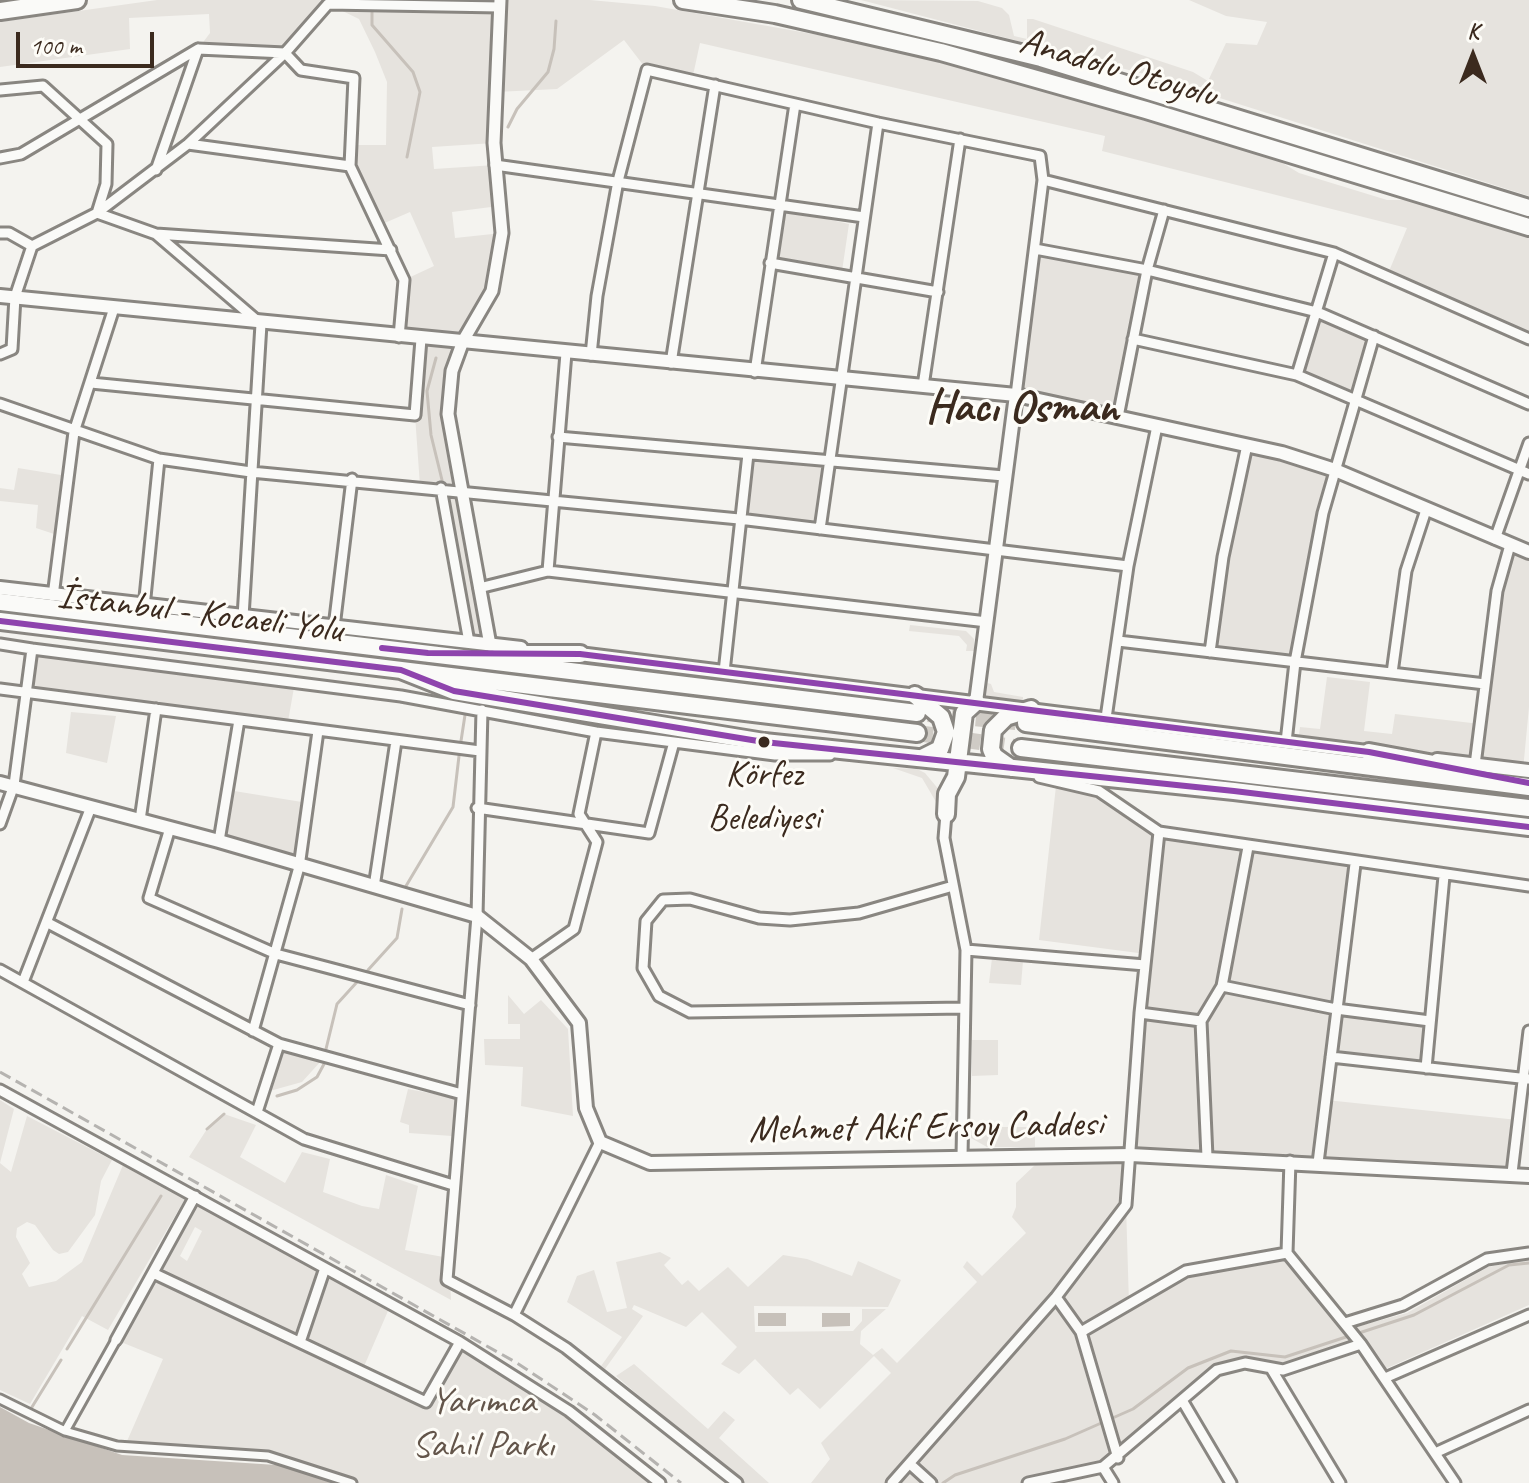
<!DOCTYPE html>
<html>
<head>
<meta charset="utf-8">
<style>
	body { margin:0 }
	#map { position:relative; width:1529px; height:1483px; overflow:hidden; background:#f4f3ef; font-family:Caveat,sans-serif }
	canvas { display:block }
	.north { position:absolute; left:1433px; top:16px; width:80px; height:80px; -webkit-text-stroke:6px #fdfcf7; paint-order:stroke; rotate:0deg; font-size:22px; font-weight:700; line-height:32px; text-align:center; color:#3b2a1e }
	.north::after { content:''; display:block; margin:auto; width:28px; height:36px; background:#3b2a1e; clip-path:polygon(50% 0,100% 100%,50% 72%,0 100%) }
	.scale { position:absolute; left:16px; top:32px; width:138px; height:36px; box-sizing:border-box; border:4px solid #3b2a1e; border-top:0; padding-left:10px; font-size:24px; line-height:28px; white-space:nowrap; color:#3b2a1e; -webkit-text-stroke:6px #fdfcf7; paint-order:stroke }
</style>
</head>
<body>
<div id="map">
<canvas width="1529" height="1483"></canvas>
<div class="north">K</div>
<div class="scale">100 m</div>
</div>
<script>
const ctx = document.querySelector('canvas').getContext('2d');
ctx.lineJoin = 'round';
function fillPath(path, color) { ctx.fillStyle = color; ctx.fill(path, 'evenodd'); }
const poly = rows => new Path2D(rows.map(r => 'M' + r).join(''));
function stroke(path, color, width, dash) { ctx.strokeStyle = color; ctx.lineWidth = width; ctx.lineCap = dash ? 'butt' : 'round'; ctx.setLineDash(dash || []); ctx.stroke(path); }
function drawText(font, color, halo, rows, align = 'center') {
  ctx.font = font + ' Caveat,sans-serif'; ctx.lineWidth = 6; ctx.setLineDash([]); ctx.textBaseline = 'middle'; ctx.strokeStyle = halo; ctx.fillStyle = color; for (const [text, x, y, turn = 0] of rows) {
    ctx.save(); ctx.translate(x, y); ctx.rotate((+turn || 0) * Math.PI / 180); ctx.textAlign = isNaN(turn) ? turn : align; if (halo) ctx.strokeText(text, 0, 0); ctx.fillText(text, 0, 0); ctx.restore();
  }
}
fillPath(poly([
	[157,0,590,0,655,6,852,41,1019,81,1271,156,1299,173,1387,200,1417,200,1529,235,1529,339,1387,276,1407,228,1102,151,1105,136,700,43,692,80,647,70,624,40,557,89,496,92,494,143,432,147,434,169,495,165,499,206,452,212,455,238,502,233,492,291,463,341,448,414,490,645,469,642,441,488,420,486,415,415,420,339,399,337,404,280,434,266,410,212,380,225,350,166,351,145,386,145,387,82,375,52,359,19,328,4,285,53,198,49,210,33,209,14,129,18,130,49,0,67,0,22],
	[861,0,978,1,1002,8,1009,15,1014,36,1027,39,1027,19,1033,19,1193,72,1208,81,1226,43,1257,45,1267,22,1226,16,1189,0,1529,0,1529,196,1144,74],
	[783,209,849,224,842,271,776,261],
	[1035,249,1147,270,1118,417,1016,395],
	[1317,312,1374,336,1355,399,1297,375],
	[1247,445,1335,470,1295,662,1210,652],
	[748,454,830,461,820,529,739,519],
	[18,468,61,475,54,534,36,528,38,505,0,501,0,488,14,490],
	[1510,545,1529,552,1529,707,1523,770,1298,743,1300,727,1320,729,1327,677,1370,682,1364,731,1392,734,1395,714,1480,724,1497,591],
	[910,625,966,631,974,639,974,651,966,651,967,645,959,636,909,631],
	[32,649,295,682,287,727,27,692],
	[984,682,991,684,994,692,1023,697,1023,704,986,698],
	[71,712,116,716,107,763,66,753],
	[893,768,917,769,925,773,940,791,939,807,922,778],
	[1056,786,1099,791,1159,832,1355,864,1336,1008,1430,1021,1426,1068,1331,1057,1326,1100,1518,1120,1512,1173,1131,1155,1146,954,1039,940],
	[228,790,308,803,299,867,219,841],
	[992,958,1023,961,1021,985,989,983],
	[508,995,524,1014,541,1000,568,1029,573,1116,521,1106,523,1067,485,1065,484,1039,520,1039,520,1024,508,1024],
	[972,1040,998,1040,998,1075,972,1076],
	[280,1048,321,1061,302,1082,266,1092],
	[408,1089,456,1098,452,1136,409,1133,409,1125,400,1122],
	[0,1100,14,1109,0,1163,11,1172,27,1116,112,1160,101,1181,95,1215,68,1252,59,1254,53,1250,35,1225,27,1222,17,1228,16,1237,30,1263,22,1274,29,1287,56,1281,82,1262,123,1165,185,1199,108,1330,82,1316,30,1404,0,1390],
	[224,1114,256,1125,240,1157,285,1183,302,1152,330,1159,323,1192,362,1206,379,1209,386,1175,418,1186,405,1250,449,1258,451,1300,189,1157,207,1129],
	[971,1127,1035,1127,1035,1147,987,1147,971,1138],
	[1130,1164,1126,1205,1129,1304,1186,1271,1287,1253,1361,1344,1283,1370,1245,1363,1217,1370,1103,1467,1028,1483,811,1483,830,1459,821,1443,891,1373,874,1356,820,1409,798,1388,790,1395,755,1359,739,1374,721,1364,737,1347,702,1312,686,1327,634,1305,632,1309,643,1316,605,1369,601,1366,622,1337,567,1302,577,1276,594,1270,607,1312,627,1308,616,1262,660,1252,671,1258,664,1265,682,1285,688,1280,699,1291,728,1267,748,1287,783,1255,807,1259,852,1276,858,1261,901,1280,888,1307,754,1306,755,1332,853,1331,862,1321,862,1309,886,1309,861,1331,860,1344,873,1355,882,1348,897,1363,977,1282,963,1267,967,1261,982,1276,1026,1233,1012,1217,1016,1207,1016,1183,1035,1165],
	[195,1196,391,1304,362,1371,426,1402,460,1342,518,1376,660,1483,350,1483,268,1456,124,1448,163,1359,116,1340],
	[195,1227,202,1231,187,1261,180,1256],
	[1529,1259,1529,1305,1385,1369,1356,1327,1407,1313,1488,1267],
	[634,1364,708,1429,724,1411,735,1420,719,1438,769,1483,740,1483,616,1376]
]), '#e6e3de');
fillPath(poly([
	[758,1313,786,1313,786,1326,758,1326],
	[822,1313,850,1313,850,1326,822,1327],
	[0,1407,29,1423,122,1455,292,1466,335,1483,0,1483]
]), '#c7c1ba');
stroke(poly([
	[372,12,372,25,413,72,420,92,407,157],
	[508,127,517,109,548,72,554,49,556,21],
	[436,358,427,391,431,435,442,480],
	[457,550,472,627],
	[461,741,465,715],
	[406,886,453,807,459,756],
	[368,970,397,938,402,909],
	[326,1049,337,1004,357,982],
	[277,1096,297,1090,317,1077,324,1064],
	[207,1129,224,1114],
	[1356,1334,1414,1315,1509,1265,1529,1263],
	[67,1349,161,1196],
	[32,1407,61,1360],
	[943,1483,955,1475,1065,1439,1133,1409,1188,1368,1231,1351,1285,1357,1349,1336]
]), '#c7c1ba', 3);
stroke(poly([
	[928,714,1026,723],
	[917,733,1021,748]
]), '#cfcbc5', 16, [16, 8]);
const pedestrian = poly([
	[0,1399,65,1431,117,1446,268,1456,352,1483],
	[65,1431,116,1340]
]);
const minor = poly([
	[0,90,43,86,107,144,106,184,97,213,156,234,391,250],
	[188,144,350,166],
	[0,158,21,154,198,49,285,53,301,70,354,78,350,166,404,280,399,337],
	[495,165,864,217],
	[156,170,198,49],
	[1043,180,1334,253,1529,339],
	[0,233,9,233,32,246],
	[156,234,261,324,243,617],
	[1035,249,1147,270,1317,312,1529,404],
	[770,263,938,292],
	[1133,339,1297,375,1529,474],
	[0,354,12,349,15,297,32,246,97,213,188,144,285,53,328,4,500,7],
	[591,355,597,296,618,181,647,70,878,123,1040,156,1043,180,1016,395],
	[671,363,715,85],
	[755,372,795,104],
	[1297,375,1334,253],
	[91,383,415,415,421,339],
	[923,386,960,139],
	[0,404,159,459,251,472,739,519,1128,566],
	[1118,417,1147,270,1164,210],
	[558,437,1004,476],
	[441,488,469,642],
	[820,529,878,123],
	[1495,539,1529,443],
	[548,571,566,353],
	[479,588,548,571,987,622],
	[53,596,74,432,114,308],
	[144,607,159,459],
	[334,627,352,479],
	[1118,641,1485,684],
	[0,644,32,649],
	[1210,652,1223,557,1247,445],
	[724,672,748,454],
	[1392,673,1406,571,1426,510],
	[0,689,480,751],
	[482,710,477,916,447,1280,514,1315,566,1348,737,1483],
	[1106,718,1128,566,1157,426],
	[1286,742,1295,662,1323,513,1374,336],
	[1475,765,1497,591,1510,545],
	[1039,777,1099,791,1159,832,1529,886],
	[477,808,649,833,674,742],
	[946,814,944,838,966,950,962,1156],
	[140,820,156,709],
	[0,824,14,785,32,649,401,696,596,732,775,755,830,755],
	[170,828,149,898,276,954,470,1005],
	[219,841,239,720],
	[1248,847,1222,986,1336,1009,1430,1021],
	[953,886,859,913,790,920,759,918,690,899,663,900,646,921,643,968,659,996,690,1012,964,1008],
	[374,887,396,741],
	[48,923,279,1044,462,1094],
	[966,950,1145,965],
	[531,959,574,929,597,842,579,814,596,732],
	[0,970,304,1139,453,1185],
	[23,982,91,807],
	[1140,1013,1201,1021],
	[253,1031,299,867,318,731],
	[1331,1057,1529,1079],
	[1426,1068,1444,876],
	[0,1090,460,1342,569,1411,660,1483],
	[257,1112,279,1044],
	[1207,1157,1201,1021,1222,986],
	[1290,1161,1287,1253,1361,1344,1455,1483],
	[1318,1163,1355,864],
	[1512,1173,1529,1031],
	[153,1273,426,1402,460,1342],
	[1056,1297,1081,1332,1118,1458],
	[514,1315,600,1142],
	[1345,1323,1403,1305,1487,1259,1529,1253],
	[1081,1332,1186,1271,1287,1253],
	[116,1340,195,1196],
	[300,1342,325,1268],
	[1272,1370,1340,1483],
	[1385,1378,1529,1315],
	[1182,1400,1231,1483],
	[1435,1453,1529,1410],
	[910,1464,931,1483],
	[1103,1467,1113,1483],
	[892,1483,1056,1297,1126,1205,1140,1013,1159,832],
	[1028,1483,1103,1467,1217,1370,1245,1363,1283,1370,1361,1344]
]);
const tertiary = poly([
	[490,645,448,414,452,371,463,341,492,291,502,233,494,143,500,0]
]);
const secondary = poly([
	[0,296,1016,395,1282,453,1335,470,1529,552],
	[0,588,521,648],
	[571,653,1375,753],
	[976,702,1016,395],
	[1437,760,1529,771],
	[0,783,219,841,477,916,531,959,579,1023,586,1108,600,1142,650,1163,1131,1155,1529,1176]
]);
const trunk = poly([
	[0,602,917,713],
	[0,621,917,733],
	[509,654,580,654],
	[401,670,454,691,764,742,1234,791,1529,827],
	[915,695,941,717,946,732,940,749,922,758],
	[1026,723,1529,787],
	[1021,748,1529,808],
	[1369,752,1445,766],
	[1011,768,994,756,991,749,993,730,1006,717,1031,709],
	[946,814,947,794,956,777,964,713,976,702]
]);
const motorway = poly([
	[683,0,775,14,941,52,1146,110,1529,227],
	[801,0,1041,58,1529,208],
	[0,11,77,0]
]);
stroke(pedestrian, '#898681', 13);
stroke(minor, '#898681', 15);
stroke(tertiary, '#898681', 17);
stroke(secondary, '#898681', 18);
stroke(trunk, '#898681', 22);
stroke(motorway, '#898681', 22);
stroke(pedestrian, '#fafaf8', 7);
stroke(minor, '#fafaf8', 9);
stroke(tertiary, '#fafaf8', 11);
stroke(secondary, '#fafaf8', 12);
stroke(trunk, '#fafaf8', 16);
stroke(motorway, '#fafaf8', 16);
stroke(poly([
	[0,1072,517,1363,595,1415,681,1483]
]), '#b5b3b0', 3, [12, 6]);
stroke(poly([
	[0,621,401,670,454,691,764,742,1234,791,1529,827],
	[382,648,428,653,580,654,1369,752,1529,783]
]), '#8e44ad', 6);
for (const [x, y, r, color] of [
	[764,742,7,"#3b2a1e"]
]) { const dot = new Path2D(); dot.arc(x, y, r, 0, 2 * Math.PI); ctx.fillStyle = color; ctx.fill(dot); stroke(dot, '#fdfcf7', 3); }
drawText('36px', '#3b2a1e', '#fdfcf7', [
	["Körfez",764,776],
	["Belediyesi",764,820]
]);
drawText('38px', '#3b2a1e', '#fdfcf7', [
	["Anadolu Otoyolu",1118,69,16],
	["İstanbul - Kocaeli Yolu",200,614,7],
	["Mehmet Akif Ersoy Caddesi",926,1128,-1]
]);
drawText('38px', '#63554a', '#fdfcf7', [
	["Yarımca",483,1402],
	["Sahil Parkı",483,1446]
]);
drawText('bold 46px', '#3b2a1e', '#fdfcf7', [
	["Hacı Osman",1022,409]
]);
</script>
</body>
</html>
